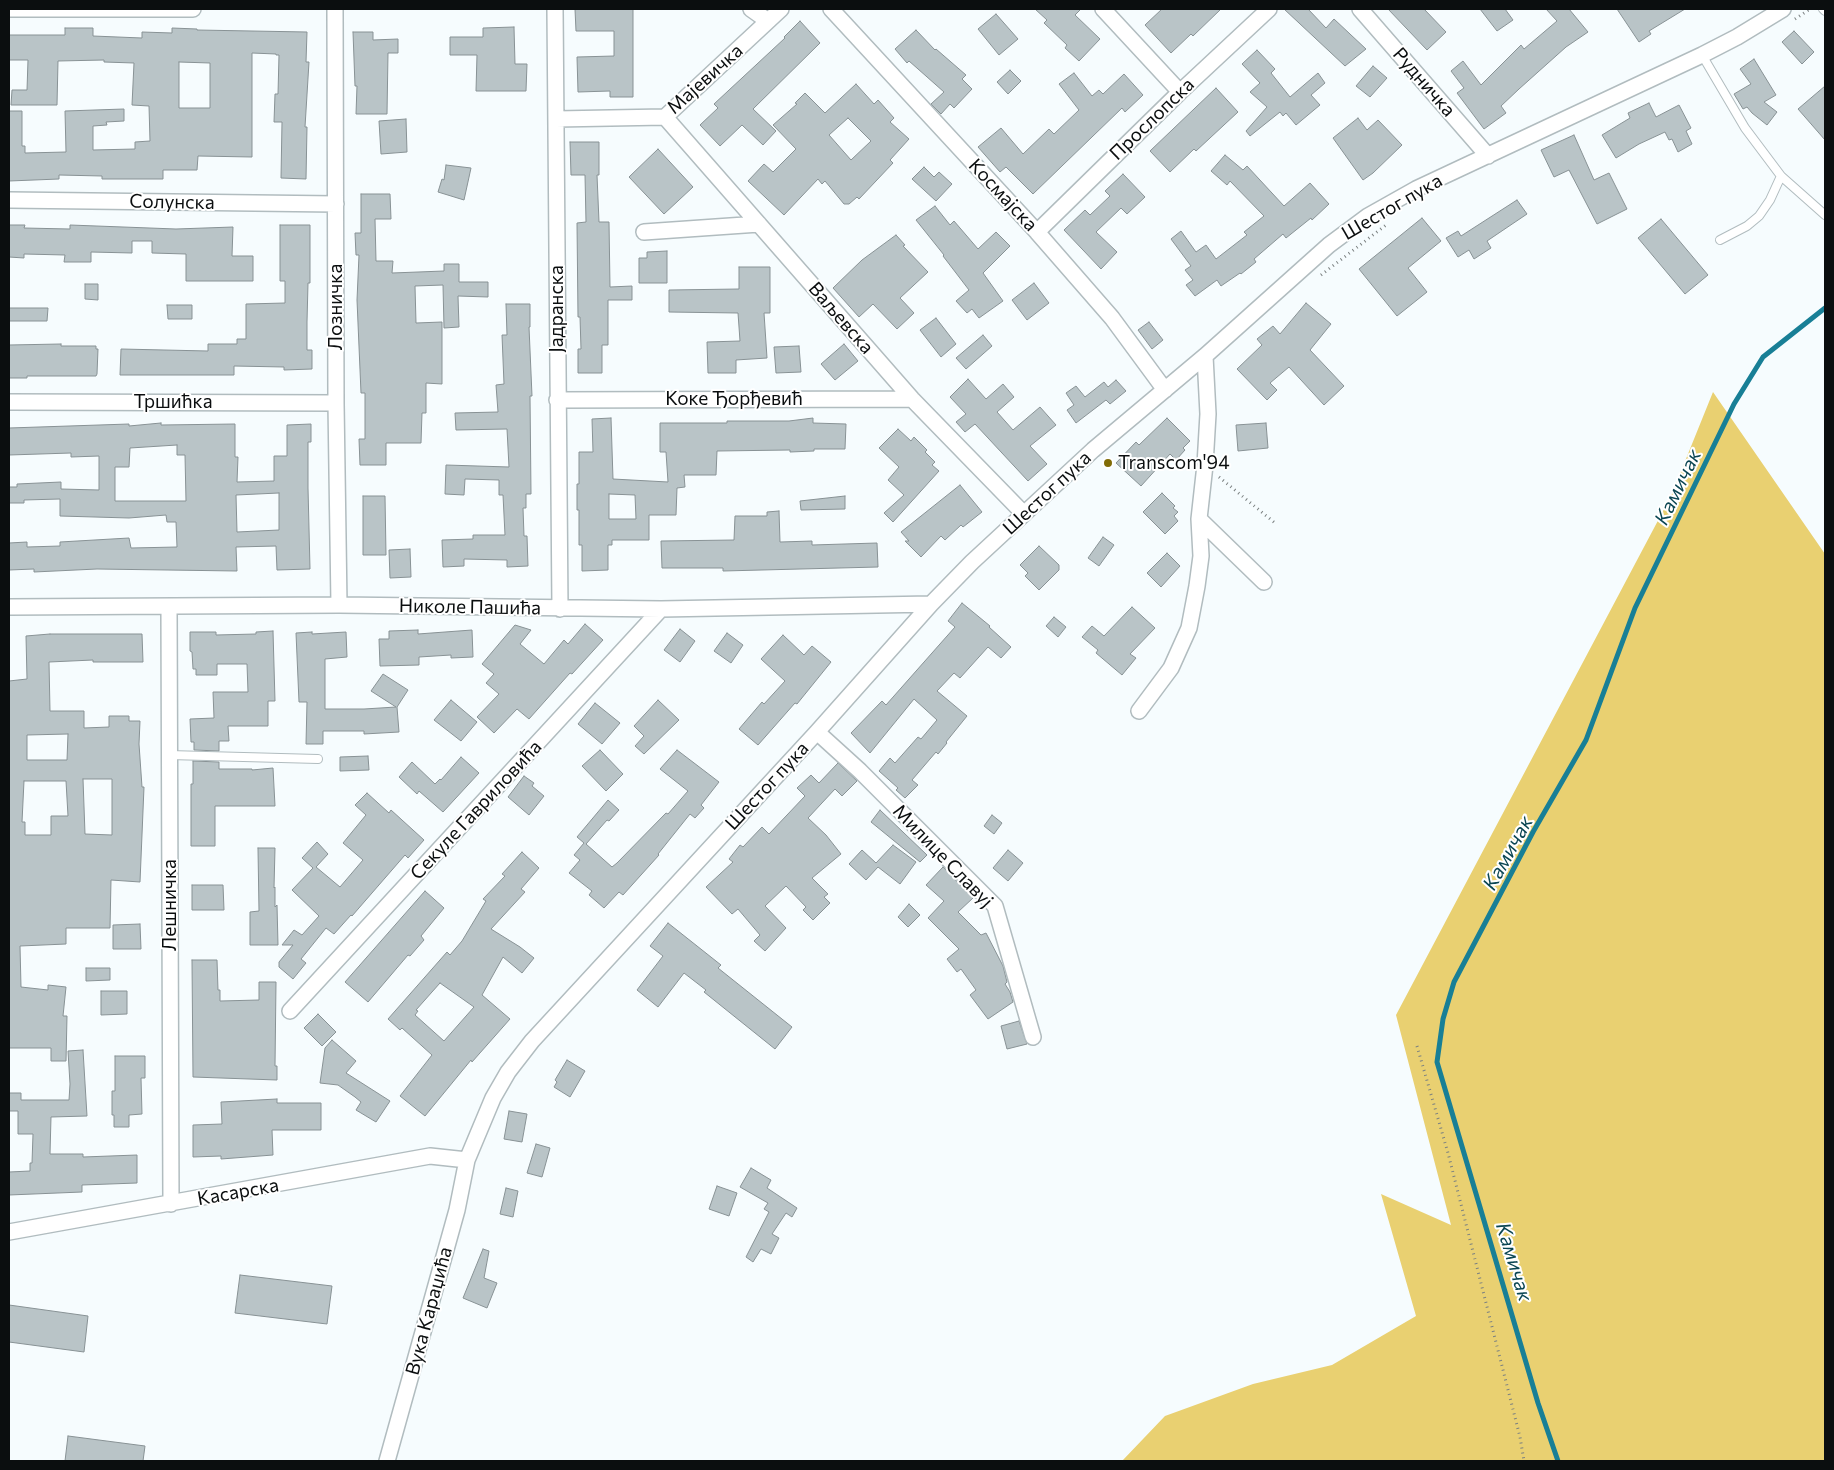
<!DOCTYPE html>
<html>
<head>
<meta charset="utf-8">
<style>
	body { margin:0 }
	#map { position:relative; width:1834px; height:1470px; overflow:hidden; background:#f6fcfe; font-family:Commissioner,sans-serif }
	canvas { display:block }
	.frame { position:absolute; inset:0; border:10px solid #0b0e0f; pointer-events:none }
</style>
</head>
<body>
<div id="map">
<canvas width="1834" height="1470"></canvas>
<div class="frame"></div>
</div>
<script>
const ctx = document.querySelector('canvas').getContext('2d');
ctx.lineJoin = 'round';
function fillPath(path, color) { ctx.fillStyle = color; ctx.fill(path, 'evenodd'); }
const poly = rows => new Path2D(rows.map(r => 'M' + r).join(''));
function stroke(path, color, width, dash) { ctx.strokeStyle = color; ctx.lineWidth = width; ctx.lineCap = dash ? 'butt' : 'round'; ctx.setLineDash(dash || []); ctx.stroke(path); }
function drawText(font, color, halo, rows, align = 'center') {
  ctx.font = font + ' Commissioner,sans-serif'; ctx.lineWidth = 4; ctx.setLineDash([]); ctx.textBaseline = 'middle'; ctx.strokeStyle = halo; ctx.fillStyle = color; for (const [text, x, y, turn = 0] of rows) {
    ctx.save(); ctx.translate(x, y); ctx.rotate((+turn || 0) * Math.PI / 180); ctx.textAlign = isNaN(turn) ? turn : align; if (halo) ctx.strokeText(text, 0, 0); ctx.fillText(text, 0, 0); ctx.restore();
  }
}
fillPath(poly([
	[1713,392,1825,554,1825,1461,1122,1461,1165,1416,1253,1384,1332,1365,1416,1316,1381,1194,1451,1225,1396,1015,1671,496]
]), '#e9d071');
stroke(poly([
	[1558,1461,1538,1403,1437,1062,1443,1019,1454,982,1533,832,1586,740,1635,608,1734,404,1763,357,1825,308]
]), '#187f96', 5);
const building = poly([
	[575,9,633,9,633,97,610,97,610,91,578,92,577,57,614,56,614,31,576,31,575,9],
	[1035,9,1081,9,1075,15,1100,39,1079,61,1065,48,1067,45,1044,23,1047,20,1035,9],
	[1162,9,1221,9,1193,36,1191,34,1171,53,1145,25,1162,9],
	[1284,9,1308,9,1326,28,1334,19,1366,49,1345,66,1284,9],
	[1388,9,1424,9,1446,32,1427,50,1388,9],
	[1480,9,1505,9,1513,20,1497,31,1480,9],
	[1546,9,1569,9,1588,32,1566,47,1519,89,1501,106,1506,113,1484,129,1457,93,1464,88,1451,71,1463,61,1481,85,1521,45,1524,49,1557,21,1546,9],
	[1617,9,1685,9,1649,31,1651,34,1639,42,1617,9],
	[996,14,1018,39,999,55,978,29,996,14],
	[800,21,820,43,753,109,776,131,763,145,742,125,720,146,700,125,718,108,714,104,785,38,784,37,800,21],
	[514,27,515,64,527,64,526,91,476,91,477,55,450,55,450,37,483,37,483,28,514,27],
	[65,28,93,28,93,36,142,38,142,32,172,33,172,28,197,29,197,30,307,32,306,62,309,62,305,127,307,127,306,179,281,178,282,122,274,122,275,94,278,94,279,55,276,55,276,54,252,53,252,157,198,156,197,170,163,170,163,179,102,179,102,176,59,175,59,179,9,181,9,111,22,111,22,146,25,146,25,153,66,152,65,111,124,109,124,121,106,122,107,125,93,126,93,150,135,149,135,142,150,141,149,106,132,105,134,63,104,62,104,60,58,61,57,105,11,105,12,90,27,90,28,60,9,60,9,35,65,35,65,28],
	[179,62,210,63,210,108,179,108,179,62],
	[916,30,935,50,936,49,966,75,962,79,972,89,954,108,950,104,941,114,931,104,944,92,909,61,907,63,895,49,916,30],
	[1794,31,1814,52,1802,64,1782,42,1794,31],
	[353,32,373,32,373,40,398,39,398,53,388,53,387,114,356,114,357,86,355,86,353,32],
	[1257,50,1275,69,1271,73,1290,97,1318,73,1325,83,1311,95,1320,105,1296,125,1286,113,1283,116,1280,112,1250,136,1246,131,1267,107,1250,92,1260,83,1242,64,1257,50],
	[1754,59,1776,95,1764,102,1777,112,1767,125,1752,113,1747,107,1743,109,1734,94,1751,84,1740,69,1754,59],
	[1373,66,1387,78,1370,97,1356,86,1373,66],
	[1010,70,1021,81,1008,94,997,82,1010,70],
	[1074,73,1092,96,1099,90,1103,94,1124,74,1143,95,1125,112,1122,108,1033,194,1006,167,1000,172,978,147,1001,128,1023,154,1049,129,1054,134,1079,110,1059,84,1074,73],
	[856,84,874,104,878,100,894,118,890,122,909,139,890,160,893,163,859,199,857,197,849,204,844,204,825,181,822,184,818,179,784,215,748,181,764,164,773,172,796,149,773,125,797,104,795,103,805,93,825,113,856,84],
	[848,118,871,141,851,160,829,135,848,118],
	[1825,86,1825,140,1798,109,1825,86],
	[1216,88,1238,112,1196,151,1194,149,1170,172,1150,151,1216,88],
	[1649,103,1656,117,1679,105,1691,128,1686,131,1692,144,1678,152,1672,139,1669,140,1665,132,1639,144,1616,158,1602,135,1630,118,1628,113,1649,103],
	[1358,118,1367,130,1378,120,1402,145,1373,173,1363,180,1333,138,1358,118],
	[406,119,407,152,381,154,379,121,406,119],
	[1574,135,1594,180,1609,173,1627,209,1597,224,1569,170,1554,177,1541,150,1574,135],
	[570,142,599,142,599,175,597,175,599,222,609,222,610,287,632,286,632,300,608,300,608,345,602,345,602,373,578,373,578,349,581,349,580,317,578,317,577,223,586,222,585,175,571,175,570,142],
	[658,149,693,187,664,214,629,177,658,149],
	[1225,155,1243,170,1247,166,1284,206,1310,183,1329,204,1312,220,1311,218,1286,238,1283,234,1254,259,1256,262,1241,274,1240,273,1221,286,1217,280,1195,296,1186,285,1193,280,1185,270,1191,266,1171,239,1181,231,1196,252,1206,245,1216,259,1247,235,1244,232,1264,216,1230,181,1227,185,1211,171,1225,155],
	[446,165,471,168,464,200,438,192,442,179,444,180,446,165],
	[924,167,934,177,939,172,952,184,936,201,912,179,924,167],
	[1123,174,1145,197,1127,214,1121,208,1096,232,1117,252,1101,269,1064,230,1085,210,1090,215,1110,196,1105,191,1123,174],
	[361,194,390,194,391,219,375,219,376,261,393,261,392,273,444,271,444,264,459,264,459,282,488,282,488,297,458,296,459,327,444,328,443,285,415,286,416,323,442,322,442,384,426,383,426,413,422,413,421,443,386,443,386,465,360,465,359,439,365,439,365,393,361,393,357,300,359,255,356,255,355,233,361,233,361,194],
	[1517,200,1527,214,1487,241,1491,248,1474,259,1469,250,1458,257,1446,238,1458,231,1461,236,1517,200],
	[935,206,950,225,954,221,978,249,996,232,1010,246,983,273,1003,301,979,318,972,309,967,313,956,301,969,290,943,256,944,255,916,220,935,206],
	[1422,218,1441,241,1408,268,1427,292,1397,316,1359,269,1422,218],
	[1661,219,1708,275,1685,294,1638,238,1661,219],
	[9,225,25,225,24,228,70,229,70,225,176,229,233,227,232,256,253,256,253,281,186,281,186,254,152,253,152,241,132,241,132,253,91,252,91,262,64,262,65,255,24,254,24,258,9,257,9,225],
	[280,225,310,225,310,283,308,283,307,322,307,350,312,350,312,369,284,370,284,367,234,366,234,375,120,375,121,349,208,351,208,344,237,344,237,339,246,339,246,304,285,303,285,281,280,281,280,225],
	[896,235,905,245,903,246,928,272,900,298,914,313,897,329,873,304,859,317,833,288,862,260,896,235],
	[667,251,667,283,639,283,639,258,647,258,647,252,667,251],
	[739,267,770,267,770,313,764,313,767,358,736,360,736,373,708,373,707,342,740,341,738,313,669,312,669,290,739,289,739,267],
	[1034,283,1049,303,1027,320,1012,300,1034,283],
	[85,284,98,284,98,300,85,299,85,284],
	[1306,303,1331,324,1310,350,1344,386,1324,405,1289,367,1270,383,1277,390,1267,400,1237,369,1262,345,1257,339,1273,326,1280,334,1306,303],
	[506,304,530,304,530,327,529,327,532,396,530,396,531,494,526,494,526,508,523,508,524,536,527,536,528,566,507,567,507,560,464,559,464,566,443,567,442,540,473,539,473,535,505,535,503,495,499,495,499,480,465,479,464,495,445,494,446,465,509,467,507,429,456,430,455,413,498,412,496,385,504,384,502,335,507,335,506,304],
	[167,305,192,305,192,319,168,319,167,305],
	[9,308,48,308,47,321,9,321,9,308],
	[936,318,956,344,941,357,920,330,936,318],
	[1149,322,1163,340,1152,349,1138,330,1149,322],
	[983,335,992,346,966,369,956,358,983,335],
	[61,344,61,346,96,346,96,349,98,349,97,374,96,376,27,376,27,378,9,378,9,345,61,344],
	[844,344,858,361,835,380,821,364,844,344],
	[799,346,801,372,776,373,774,347,799,346],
	[968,379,986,399,1003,384,1014,397,997,412,1013,430,1040,407,1056,425,1030,446,1047,464,1028,481,975,424,965,432,956,422,966,414,950,397,968,379],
	[1116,380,1126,391,1110,404,1106,400,1076,423,1067,410,1074,405,1066,393,1076,386,1085,397,1104,382,1108,387,1116,380],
	[611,418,613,479,668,482,666,452,660,452,660,423,727,423,727,421,789,421,813,418,813,423,846,424,845,449,814,449,814,451,790,452,790,450,717,451,716,475,684,475,685,487,677,488,676,515,649,515,649,540,612,540,612,545,608,545,608,570,582,571,582,545,579,545,579,510,577,510,577,484,579,484,579,452,593,452,592,419,611,418],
	[609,494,635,495,636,519,609,519,609,494],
	[1167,418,1190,441,1183,448,1185,450,1176,460,1170,454,1141,486,1116,463,1136,442,1139,445,1167,418],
	[161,423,161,425,235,424,235,457,238,457,237,482,274,481,274,456,287,456,287,425,311,424,311,442,308,442,308,488,310,569,277,570,276,546,236,547,237,571,97,569,34,572,34,569,9,570,9,543,27,542,27,547,60,546,60,542,129,538,131,548,177,547,176,522,167,522,166,515,129,518,60,516,60,499,24,500,24,503,9,503,9,487,17,487,17,484,61,482,61,489,99,490,99,456,71,457,71,453,9,455,9,428,129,424,129,426,161,423],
	[177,445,177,455,185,455,186,501,115,501,115,467,129,467,130,448,177,445],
	[279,493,279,530,237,532,236,495,279,493],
	[1266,423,1268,448,1238,451,1236,425,1266,423],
	[898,429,911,441,914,437,927,450,925,452,935,462,932,465,939,471,893,522,884,513,904,495,888,480,899,467,879,448,898,429],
	[960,485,982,512,963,527,961,525,945,540,941,536,921,557,905,541,909,541,901,532,960,485],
	[1162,493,1175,506,1173,508,1178,512,1174,516,1178,521,1165,534,1143,512,1162,493],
	[363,496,385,496,386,555,363,555,363,496],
	[845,496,845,509,801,510,800,501,845,496],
	[779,511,780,542,812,541,812,545,877,543,878,567,723,571,723,568,662,568,661,541,734,540,735,516,767,516,767,512,779,511],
	[1103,537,1114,545,1099,566,1088,558,1103,537],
	[1039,546,1059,565,1059,570,1039,590,1025,576,1028,573,1020,565,1039,546],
	[410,549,411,577,390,578,389,550,410,549],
	[1167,553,1180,566,1161,587,1147,573,1167,553],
	[962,603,990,626,989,627,1011,647,1001,658,988,647,960,678,954,673,937,691,967,716,946,742,947,743,938,754,936,752,912,780,918,785,905,798,896,790,898,788,879,771,890,758,895,763,918,737,921,739,937,720,914,699,870,753,851,733,882,701,886,705,955,627,948,621,962,603],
	[1132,607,1155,628,1130,654,1136,658,1122,675,1096,653,1098,650,1082,637,1092,626,1104,636,1132,607],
	[1054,617,1066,627,1058,637,1046,626,1054,617],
	[585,624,603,640,572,674,570,673,529,719,517,709,494,733,477,717,499,694,486,683,494,674,482,664,515,625,531,630,520,644,544,664,564,640,568,644,585,624],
	[680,629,695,641,680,662,664,650,680,629],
	[418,630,418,634,472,630,473,657,451,658,451,655,419,657,419,665,380,666,379,639,389,639,389,631,418,630],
	[273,631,275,701,268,701,268,726,228,726,229,741,219,741,219,751,194,750,194,742,191,742,190,719,214,718,213,692,248,692,247,664,217,664,217,675,196,675,196,669,193,669,192,652,190,651,190,632,216,632,216,635,256,634,256,632,273,631],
	[312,632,312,634,346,632,347,657,325,659,325,709,364,709,396,707,371,691,383,674,408,690,397,707,399,732,364,734,364,731,323,731,323,744,306,744,307,702,299,702,296,633,312,632],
	[727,633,743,645,731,663,714,651,727,633],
	[50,634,142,634,143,662,93,662,93,660,49,662,50,711,84,711,84,728,109,727,109,716,129,716,129,721,140,721,139,744,142,787,144,787,140,882,111,880,110,928,66,928,66,944,20,946,21,987,48,990,48,985,66,987,63,1016,67,1016,66,1061,51,1061,51,1048,9,1048,9,681,27,679,26,636,50,634],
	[68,734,67,760,27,760,27,735,68,734],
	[83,779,112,779,112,835,85,834,83,779],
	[24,781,66,781,68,816,51,816,51,835,25,835,25,822,22,822,24,781],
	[783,635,804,655,812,646,831,662,797,704,795,703,758,745,739,729,762,702,764,704,785,681,761,659,783,635],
	[451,700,477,722,461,741,434,720,451,700],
	[658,700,679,720,644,754,635,746,644,736,634,726,658,700],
	[595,703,620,723,602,744,578,724,595,703],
	[600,750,623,774,606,791,582,766,600,750],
	[677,750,719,782,701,805,704,808,695,818,690,814,658,854,659,855,623,895,619,892,604,908,589,895,592,891,569,873,580,860,574,855,584,843,577,837,608,800,619,810,609,821,607,820,586,844,612,867,617,863,666,813,668,814,688,791,660,769,677,750],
	[368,756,369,770,340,771,340,757,368,756],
	[461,757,479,773,443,812,419,791,417,794,399,777,412,762,435,784,440,779,441,780,461,757],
	[193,761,219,762,219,769,252,769,252,770,273,768,275,806,215,806,215,846,191,846,191,784,193,784,193,761],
	[838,763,857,781,842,796,835,789,808,818,826,835,841,854,812,878,828,894,824,897,830,903,813,920,803,910,806,907,786,886,765,906,786,928,765,951,754,941,760,935,738,909,732,914,706,887,733,862,729,859,740,845,743,847,762,827,769,834,805,796,797,788,811,775,819,783,838,763],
	[524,776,534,783,532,786,544,796,529,815,508,797,524,776],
	[367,793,389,813,391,810,424,840,408,858,405,855,352,916,351,915,334,934,326,928,301,959,306,963,293,979,279,967,279,962,293,945,282,945,294,930,302,935,319,916,292,890,313,868,302,858,317,842,328,854,316,867,340,887,363,860,343,843,366,815,355,805,367,793],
	[880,810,927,855,920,862,871,822,880,810],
	[992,815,1002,823,994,834,984,826,992,815],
	[893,845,916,862,900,884,878,867,866,880,849,864,862,850,876,863,893,845],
	[258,848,275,848,274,888,275,887,275,907,277,905,278,945,250,945,250,912,259,911,258,848],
	[1008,850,1023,863,1008,881,993,868,1008,850],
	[522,852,539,868,521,889,525,892,491,929,520,947,534,958,522,973,503,957,482,995,510,1019,472,1062,471,1060,425,1116,400,1096,432,1055,402,1028,400,1030,388,1019,447,952,450,955,462,941,486,901,483,899,505,876,502,874,522,852],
	[440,983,474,1007,444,1041,415,1015,418,1011,416,1010,440,983],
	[943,867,973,898,958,912,981,935,986,933,1003,966,1007,982,1005,984,1010,992,1013,1002,988,1019,970,995,976,990,961,969,957,972,947,959,959,949,928,918,944,901,926,885,943,867],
	[192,885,223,885,224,910,192,910,192,885],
	[425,891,444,908,421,936,424,940,410,956,408,955,368,1002,345,982,425,891],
	[909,904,920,915,908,927,898,917,909,904],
	[668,923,721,965,718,968,792,1027,775,1049,704,992,706,990,684,973,658,1007,637,990,663,956,650,946,668,923],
	[140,924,141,949,113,949,113,925,140,924],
	[192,960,217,960,218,990,220,990,220,1001,259,1000,259,982,276,982,275,1066,277,1066,277,1080,193,1077,192,960],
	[86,968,110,968,110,980,86,981,86,968],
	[101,991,127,991,127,1014,101,1015,101,991],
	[318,1014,336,1032,322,1046,304,1028,318,1014],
	[1019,1021,1027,1044,1007,1049,1001,1026,1019,1021],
	[332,1040,356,1061,346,1073,390,1101,376,1122,356,1110,361,1102,355,1097,338,1085,320,1083,325,1048,332,1040],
	[83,1050,87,1116,51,1117,50,1154,83,1154,83,1157,137,1155,137,1183,82,1185,82,1192,9,1195,9,1172,30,1171,30,1163,32,1163,33,1134,18,1134,18,1111,9,1111,9,1093,21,1093,21,1100,69,1100,70,1084,68,1051,83,1050],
	[115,1056,145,1056,145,1078,141,1078,142,1114,129,1115,129,1127,114,1127,114,1115,112,1115,112,1091,115,1091,115,1056],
	[567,1060,585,1071,570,1097,554,1087,557,1082,555,1080,567,1060],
	[277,1099,277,1103,321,1103,321,1130,272,1130,273,1155,221,1159,221,1156,193,1157,193,1125,222,1124,221,1102,277,1099],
	[509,1111,527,1114,522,1142,504,1139,509,1111],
	[536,1144,550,1148,542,1177,527,1173,536,1144],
	[751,1168,771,1180,767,1188,797,1208,792,1217,786,1213,772,1234,779,1238,771,1254,761,1249,753,1262,746,1257,769,1212,764,1209,768,1203,740,1187,751,1168],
	[717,1186,737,1193,729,1216,709,1209,717,1186],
	[506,1188,518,1191,513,1217,500,1214,506,1188],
	[483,1249,489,1251,484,1278,497,1283,487,1308,463,1298,483,1249],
	[240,1275,332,1286,327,1324,235,1313,240,1275],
	[9,1305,88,1316,84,1352,9,1342,9,1305],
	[68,1436,145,1446,143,1461,65,1461,68,1436]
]);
fillPath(building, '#b9c4c7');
stroke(building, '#889295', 1);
const service = poly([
	[1823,9,1825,11],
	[1702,55,1745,128,1781,176,1825,215],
	[1720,240,1747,226,1759,216,1770,200,1781,176],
	[169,755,318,759]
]);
const minor = poly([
	[9,9,193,9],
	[335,9,336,403,339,605],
	[555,9,560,609],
	[751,9,768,21],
	[831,9,1037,232,1112,318,1165,390],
	[1103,9,1180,92],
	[1360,9,1488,156],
	[665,117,912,399,1024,514],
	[556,119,665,117,781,9],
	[9,200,336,204],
	[644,232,759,224],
	[1037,232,1180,92,1269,9],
	[557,400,912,399],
	[9,402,336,403],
	[1199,519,1264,582],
	[9,607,339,605,661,609,931,604],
	[169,607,171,1204],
	[1139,711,1171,668,1189,628,1197,586,1201,556,1199,519,1205,465,1208,414,1205,356],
	[817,732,860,771,995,906,1033,1037],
	[290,1011,661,609],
	[9,1232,430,1156,467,1160],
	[387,1461,457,1210,467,1160,493,1098,508,1072,532,1041,817,732,931,604,972,562,1093,450,1205,356,1329,245,1368,216,1416,189,1702,55,1737,37,1783,9]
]);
stroke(service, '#b1bcbf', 10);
stroke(minor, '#b1bcbf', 18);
stroke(poly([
	[1795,19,1810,9],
	[1321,275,1386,225],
	[1219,477,1275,523],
	[1417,1046,1448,1153,1520,1437,1524,1461]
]), '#7b8081', 3, [1, 4]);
stroke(service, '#fff', 8);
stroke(minor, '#fff', 15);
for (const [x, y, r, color] of [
	[1108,463,5,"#816c06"]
]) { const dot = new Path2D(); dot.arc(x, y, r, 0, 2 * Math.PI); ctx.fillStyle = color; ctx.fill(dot); stroke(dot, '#fff', 2); }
drawText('19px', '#0b0e0f', '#fff', [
	["Мајевичка",705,79,-42],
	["Рудничка",1424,82,49],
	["Прослопска",1152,119,-44],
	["Космајска",1003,195,47],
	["Солунска",172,202,1],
	["Шестог пука",1392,207,-30],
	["Лозничка",336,307,-90],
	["Јадранска",557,309,-90],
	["Ваљевска",841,318,49],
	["Коке Ђорђевић",734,399],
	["Тршићка",173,402],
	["Шестог пука",1047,493,-43],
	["Николе Пашића",470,607,1],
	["Шестог пука",767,786,-47],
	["Секуле Гавриловића",476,810,-47],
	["Милице Славуј",943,856,46],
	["Лешничка",170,905,-90],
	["Касарска",238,1192,-10],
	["Вука Караџића",429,1311,-75]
]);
drawText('19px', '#0b0e0f', '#fff', [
	["Transcom'94",1118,463]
], 'left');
drawText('italic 20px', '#0b4653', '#fff', [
	["Камичак",1678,487,-64],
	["Камичак",1508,853,-61],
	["Камичак",1514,1262,73]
]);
</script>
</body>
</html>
